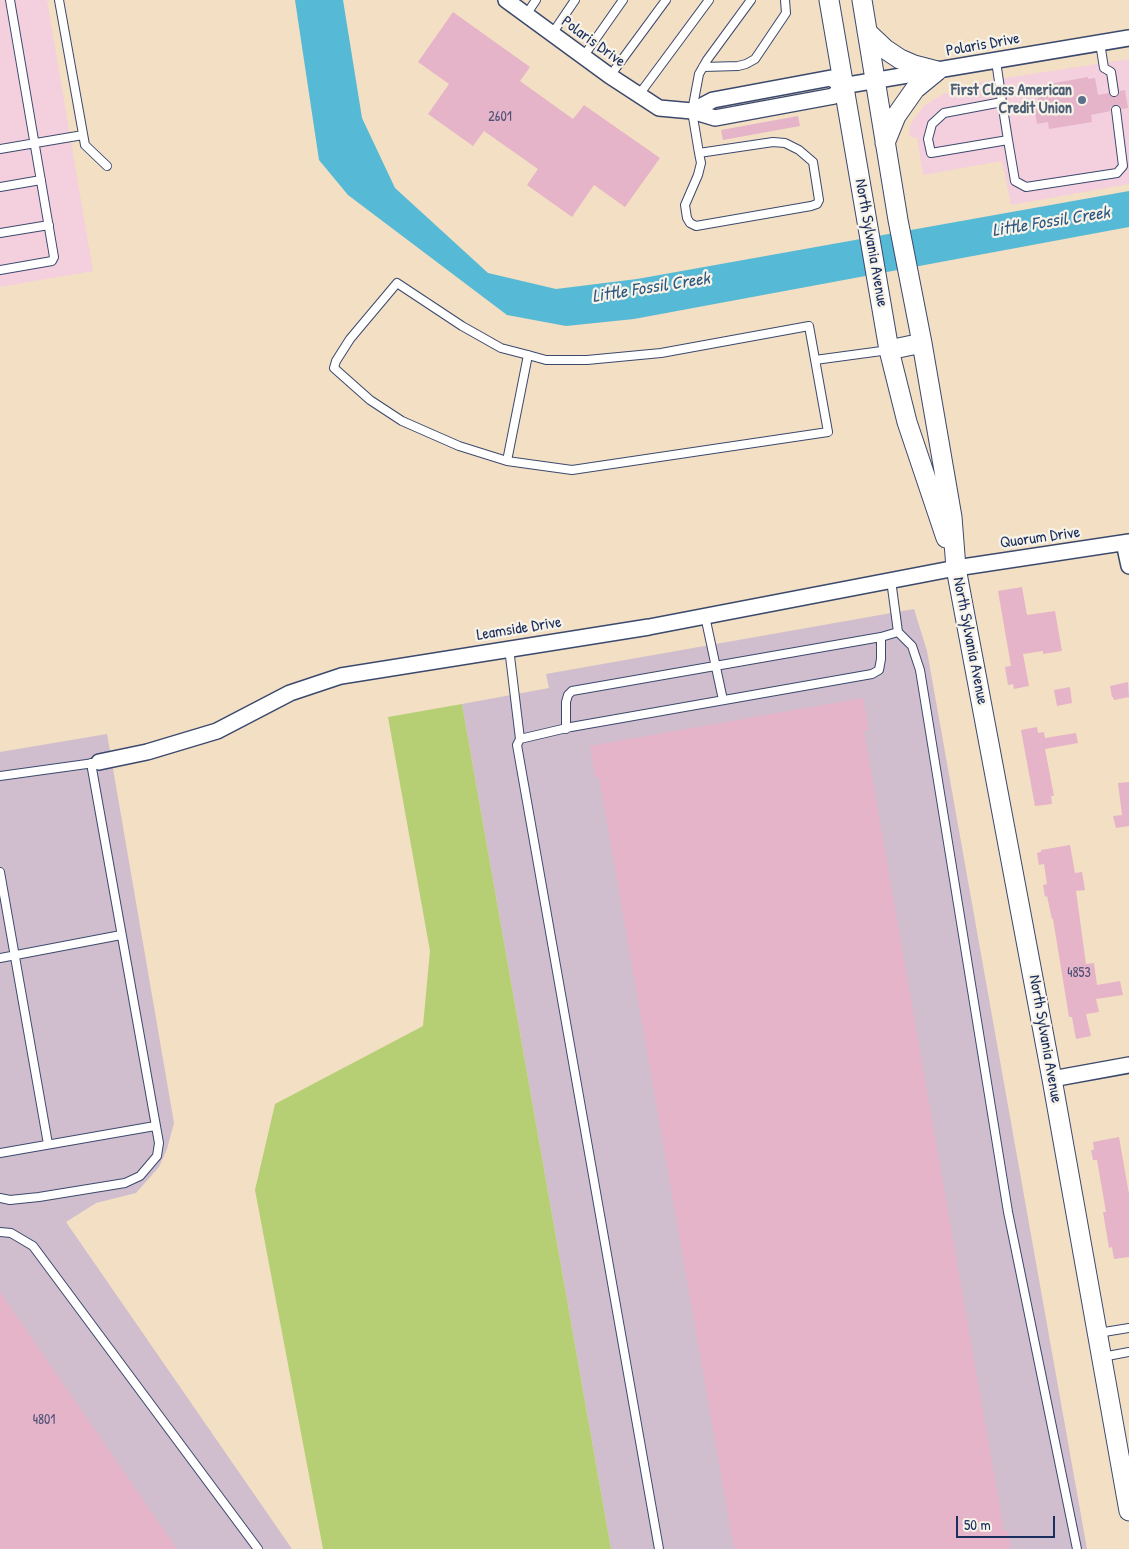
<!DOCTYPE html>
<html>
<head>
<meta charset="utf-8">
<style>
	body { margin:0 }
	#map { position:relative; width:1129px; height:1549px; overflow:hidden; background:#f3dfc3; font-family:"Patrick Hand",sans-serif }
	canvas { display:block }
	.scale { position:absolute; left:956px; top:1516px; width:99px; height:22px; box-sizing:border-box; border:2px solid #1b2f5e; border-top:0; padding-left:6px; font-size:15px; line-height:18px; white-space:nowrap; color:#1b2f5e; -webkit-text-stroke:4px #f7f3e8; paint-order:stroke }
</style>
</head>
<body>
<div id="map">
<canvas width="1129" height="1549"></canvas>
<div class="scale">50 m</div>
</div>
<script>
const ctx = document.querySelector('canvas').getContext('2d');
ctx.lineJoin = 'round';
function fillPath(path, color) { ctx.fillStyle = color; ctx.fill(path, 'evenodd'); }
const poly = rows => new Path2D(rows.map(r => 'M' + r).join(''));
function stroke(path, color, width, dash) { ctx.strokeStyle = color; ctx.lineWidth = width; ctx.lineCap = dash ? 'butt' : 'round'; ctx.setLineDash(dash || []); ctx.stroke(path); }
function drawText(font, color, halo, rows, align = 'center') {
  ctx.font = font + ' "Patrick Hand",sans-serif'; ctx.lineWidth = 4.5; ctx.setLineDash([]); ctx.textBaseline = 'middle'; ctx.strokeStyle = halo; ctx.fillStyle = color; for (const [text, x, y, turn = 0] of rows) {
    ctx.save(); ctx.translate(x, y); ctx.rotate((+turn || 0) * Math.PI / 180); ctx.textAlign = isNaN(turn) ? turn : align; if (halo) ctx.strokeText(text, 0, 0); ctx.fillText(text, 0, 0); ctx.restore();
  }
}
fillPath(poly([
	[0,0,47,0,93,271,0,287],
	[1129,59,1129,184,1011,205,1002,161,923,175,917,138,909,136,911,123,924,106,943,94,980,82]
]), '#f4cfdd');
fillPath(poly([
	[914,609,927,651,1087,1549,611,1549,462,704,549,688,546,674],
	[107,734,174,1123,167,1149,159,1167,136,1193,96,1203,66,1222,292,1549,0,1549,0,752]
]), '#d0bdcd');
fillPath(poly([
	[462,704,611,1549,323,1549,255,1190,275,1104,423,1026,430,951,388,717]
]), '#b6ce74');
fillPath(poly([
	[295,0,343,0,362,118,395,188,488,273,556,289,637,279,1129,191,1129,227,634,319,566,326,507,315,348,195,319,160]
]), '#56b9d5');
fillPath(poly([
	[453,12,530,67,520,81,573,119,584,105,660,158,625,207,594,185,572,217,527,185,538,169,484,131,473,146,428,114,449,84,418,62],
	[1088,77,1088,79,1095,78,1098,95,1109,93,1112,97,1115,97,1119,94,1120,91,1125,90,1128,108,1122,109,1119,105,1115,105,1111,107,1110,111,1091,115,1092,122,1049,129,1048,122,1037,124,1034,106,1039,105,1036,88,1044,87,1044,85],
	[798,116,800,126,723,140,721,130],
	[1022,587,1027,615,1055,611,1062,651,1043,654,1043,651,1023,654,1029,686,1014,689,1013,684,1008,685,1005,667,1011,666,998,591],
	[1128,682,1129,697,1114,700,1113,697,1112,697,1110,686],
	[1070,687,1072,703,1057,706,1054,690],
	[863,698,869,730,864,731,1004,1531,1008,1530,1011,1549,734,1549,599,777,595,778,590,746],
	[1037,727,1038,733,1044,732,1045,738,1076,733,1078,743,1045,749,1054,796,1051,796,1052,804,1035,806,1021,730],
	[1129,782,1129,826,1116,828,1113,816,1122,815,1118,783],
	[1070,845,1075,873,1082,872,1085,890,1076,891,1086,964,1094,963,1097,985,1120,981,1123,995,1096,999,1099,1012,1086,1014,1091,1036,1076,1039,1072,1017,1069,1017,1053,919,1052,919,1047,896,1045,897,1043,885,1047,884,1044,864,1039,865,1037,853,1041,852,1041,850],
	[1119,1137,1129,1194,1129,1257,1114,1259,1112,1247,1109,1248,1103,1212,1106,1212,1097,1160,1093,1160,1091,1150,1094,1150,1093,1142],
	[0,1292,177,1549,0,1549]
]), '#e5b4c8');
const service = poly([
	[59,0,85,145,107,166],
	[526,15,536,0],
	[552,34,575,0],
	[1100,43,1104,68,1111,72,1114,92],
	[583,57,623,0],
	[996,61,1002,102,944,113,932,124,928,139,931,153,1008,140,1002,102],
	[703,67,738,66,746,64,755,59,786,13,785,0],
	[610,76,666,0],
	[638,96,709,0],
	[1008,140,1015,181,1026,187,1117,173,1123,166,1116,110],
	[0,149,83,135],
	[699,153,773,142,785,143,799,150,813,162,819,200,817,204,811,206,696,226,690,223,687,218,685,205,698,175,701,163,699,153,692,111,699,74,707,60,751,0],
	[0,187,41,180],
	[0,233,49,225],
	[0,270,52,261,54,257,10,0],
	[815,360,889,350],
	[507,461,459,446,402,421,370,400,334,368,336,361,350,339,397,283,462,326,501,348,528,355,546,360,587,360,661,353,809,326,828,432,572,470,507,461,528,355],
	[891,580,898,632],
	[705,616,723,700],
	[509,648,520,739],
	[566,729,566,702,568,695,572,691,881,637],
	[0,776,94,763],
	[0,872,48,1144],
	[0,958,121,935],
	[0,1153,155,1126],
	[0,1198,10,1200,39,1197,125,1183,140,1176,157,1156,159,1143,91,763],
	[0,1232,11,1233,33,1246,258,1549],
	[1098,1333,1129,1328],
	[1102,1357,1129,1352],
	[659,1549,517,745,520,739,571,727,872,674,879,670,881,659,881,637,898,632,912,646,920,670,1008,1212,1077,1549]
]);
const minor = poly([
	[506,0,610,76,659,108,692,111,715,118,834,96,842,86,1129,38],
	[692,111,713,100,831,78,842,86],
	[1124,543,1129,566],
	[99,762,147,752,217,731,290,693,341,676,649,627,956,568,1129,542],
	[1052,1079,1129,1065]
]);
const tertiary = poly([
	[829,0,889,350,907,422,946,538],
	[862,0,898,220,922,343,952,517,956,568,1052,1079,1129,1511],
	[867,32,885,49,900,59,914,65,937,71],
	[885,143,896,116,915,89,937,71],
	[889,350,922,343]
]);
stroke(service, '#3b496d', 10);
stroke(minor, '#3b496d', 18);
stroke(tertiary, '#3b496d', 21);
stroke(service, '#fff', 8);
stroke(minor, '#fff', 15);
stroke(tertiary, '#fff', 19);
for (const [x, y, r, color] of [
	[1082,100,5,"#5c6f8a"]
]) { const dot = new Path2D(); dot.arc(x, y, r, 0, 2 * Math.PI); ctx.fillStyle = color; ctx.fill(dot); stroke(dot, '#f7f3e8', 2); }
drawText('14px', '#4e5078', null, [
	["2601",500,117],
	["4853",1079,973],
	["4801",44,1420]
]);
drawText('16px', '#1b2f5e', '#f7f3e8', [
	["Polaris Drive",593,42,36],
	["Polaris Drive",983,45,-10],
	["North Sylvania Avenue",871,243,80],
	["Quorum Drive",1040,538,-8],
	["Leamside Drive",519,629,-9],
	["North Sylvania Avenue",970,641,79],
	["North Sylvania Avenue",1045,1039,80]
]);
drawText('bold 16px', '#4e5e75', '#f7f3e8', [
	["First Class American",1072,91],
	["Credit Union",1072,109]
], 'right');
drawText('italic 18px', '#2d5882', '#f7f3e8', [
	["Little Fossil Creek",1051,222,-9],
	["Little Fossil Creek",651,288,-9]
]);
</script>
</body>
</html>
